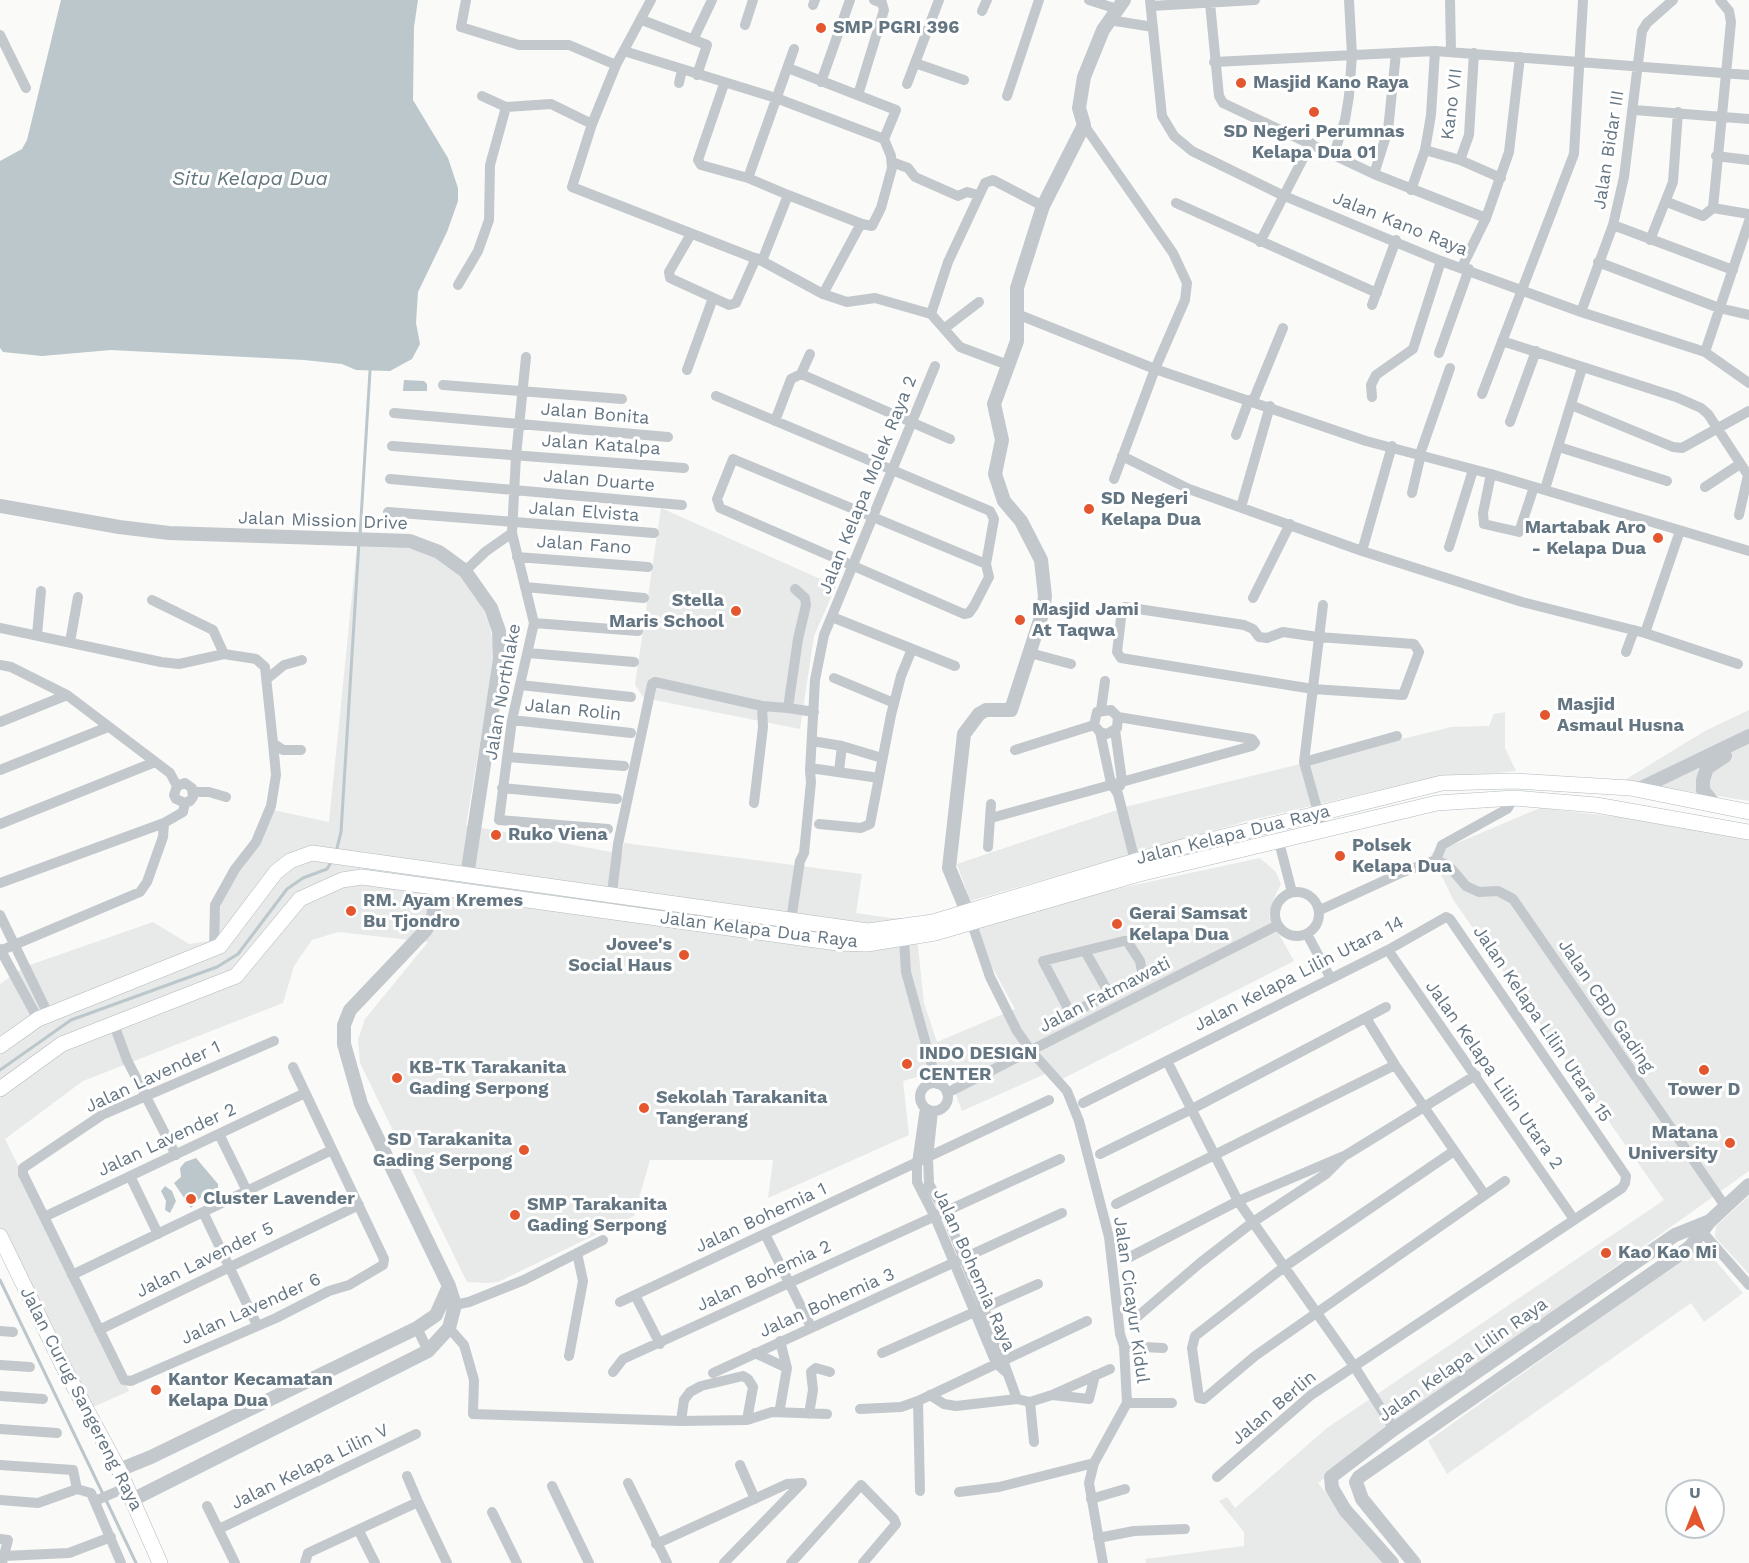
<!DOCTYPE html>
<html>
<head>
<meta charset="utf-8">
<style>
	body { margin:0 }
	#map { position:relative; width:1749px; height:1563px; overflow:hidden; background:#fafaf8; font-family:"Work Sans",sans-serif }
	canvas { display:block }
	.north { position:absolute; left:1665px; top:1479px; width:60px; height:60px; box-sizing:border-box; background:#fff; border:2px solid #c1c8cd; border-radius:50%; rotate:0deg; font-size:16px; font-weight:700; line-height:24px; text-align:center; color:#657683 }
	.north::after { content:''; display:block; margin:auto; width:21px; height:27px; background:#e4572e; clip-path:polygon(50% 0,100% 100%,50% 72%,0 100%) }
</style>
</head>
<body>
<div id="map">
<canvas width="1749" height="1563"></canvas>
<div class="north">U</div>
</div>
<script>
const ctx = document.querySelector('canvas').getContext('2d');
ctx.lineJoin = 'round';
function fillPath(path, color) { ctx.fillStyle = color; ctx.fill(path, 'evenodd'); }
const poly = rows => new Path2D(rows.map(r => 'M' + r).join(''));
function stroke(path, color, width, dash) { ctx.strokeStyle = color; ctx.lineWidth = width; ctx.lineCap = dash ? 'butt' : 'round'; ctx.setLineDash(dash || []); ctx.stroke(path); }
function drawText(font, color, halo, rows, align = 'center') {
  ctx.font = font + ' "Work Sans",sans-serif'; ctx.lineWidth = 6; ctx.setLineDash([]); ctx.textBaseline = 'middle'; ctx.strokeStyle = halo; ctx.fillStyle = color; for (const [text, x, y, turn = 0] of rows) {
    ctx.save(); ctx.translate(x, y); ctx.rotate((+turn || 0) * Math.PI / 180); ctx.textAlign = isNaN(turn) ? turn : align; if (halo) ctx.strokeText(text, 0, 0); ctx.fillText(text, 0, 0); ctx.restore();
  }
}
fillPath(poly([
	[661,508,836,586,814,636,800,729,644,698,635,685],
	[393,545,421,551,446,563,468,583,482,606,490,627,495,654,466,825,622,854,624,843,862,874,856,913,891,918,915,918,924,1003,937,1042,1015,1009,991,965,977,925,1060,901,1260,858,1276,872,1281,884,1274,898,1269,916,1294,961,1062,1079,1045,1074,962,1111,946,1069,903,1081,909,1135,768,1198,773,1160,650,1160,634,1216,498,1282,488,1283,467,1282,360,1063,358,1039,365,1019,428,942,338,932,312,940,294,966,283,1003,83,1081,5,1139,129,1391,82,1412,0,1237,0,984,24,967,153,922,189,944,216,940,221,903,273,810,329,822,357,546],
	[1749,710,1749,801,1623,781,1705,731],
	[1505,712,1505,748,1516,771,1418,781,1247,821,970,901,957,864,1129,806,1451,727,1489,726,1494,714],
	[1540,808,1654,821,1749,839,1749,1171,1401,1420,1318,1483,1383,1563,1146,1563,1145,1559,1244,1546,1244,1532,1219,1501,1227,1497,1235,1508,1327,1428,1664,1200,1454,901,1431,854],
	[1749,1196,1749,1274,1715,1237,1716,1226],
	[1702,1245,1743,1293,1704,1322,1691,1303,1447,1474,1428,1441]
]), '#e8e9e9');
fillPath(poly([
	[61,0,418,0,414,27,413,100,448,158,458,188,458,201,447,232,418,292,416,323,420,344,412,359,390,371,356,370,342,364,304,360,111,350,42,356,3,352,0,348,0,161,22,149,27,140],
	[404,380,424,381,427,384,427,391,403,391],
	[196,1158,218,1184,218,1190,200,1198,191,1208,174,1183,181,1177,180,1168,185,1162],
	[165,1186,172,1191,176,1201,170,1213,165,1210,166,1201,161,1191]
]), '#bbc7cb');
stroke(poly([
	[360,535,370,371],
	[336,852,341,832,359,542],
	[0,1070,71,1020,217,967,238,954,287,889,303,878,327,869,332,861],
	[0,1280,103,1494],
	[106,1500,136,1563]
]), '#bbc7cb', 3);
const secondary = poly([
	[0,1046,38,1019,220,946,276,872,290,861,312,853,868,931,933,922,1182,847,1442,783,1515,781,1630,788,1749,812],
	[0,1089,62,1044,236,976,300,899,342,880,362,877,837,943,867,944,935,933,1139,874,1437,803,1514,798,1596,805,1749,832],
	[0,1236,63,1366,119,1470,160,1563]
]);
stroke(secondary, '#b3babf', 16);
stroke(poly([
	[466,0,461,27,519,45,569,45,616,65],
	[651,0,616,65,592,124,572,187,762,261],
	[1089,0,1117,9],
	[1150,0,1162,116,1174,136,1192,151,1282,195,1441,261,1581,312,1705,352,1749,383],
	[1450,0,1451,51],
	[1210,3,1219,96,1223,103,1374,174,1486,218],
	[813,5,815,0],
	[1151,6,1255,0],
	[982,11,987,0],
	[642,20,707,45,697,75],
	[1109,20,1153,27],
	[745,25,753,0],
	[0,35,26,88],
	[693,40,712,0],
	[624,51,776,98,884,139,891,156,892,168,881,208,872,226,862,224,858,229,823,294],
	[1214,62,1435,51,1749,75],
	[915,63,964,80],
	[788,68,896,110,884,139],
	[821,82,850,0],
	[679,83,682,70],
	[724,84,698,160,701,165,748,178,794,49],
	[907,84,939,0],
	[858,95,884,10,882,3,874,0],
	[482,96,506,107,551,104,592,124],
	[1007,96,1039,0],
	[1634,110,1749,119],
	[1084,125,1173,253,1187,283,1185,300,1155,369,1114,479],
	[1425,150,1460,160,1501,178],
	[1334,154,1345,120,1349,96,1352,55,1349,0],
	[1716,156,1749,160],
	[1460,160,1469,135,1474,53],
	[892,162,908,168,915,177,958,196,967,192,978,195],
	[1374,174,1388,130,1396,53],
	[748,178,788,195,762,261,823,294,847,302,875,298,931,314,960,347,1008,365],
	[1411,190,1425,150,1431,115,1435,51],
	[788,195,862,224],
	[1667,202,1703,216,1713,208,1731,22,1729,11,1720,0],
	[1176,203,1377,293],
	[1713,208,1749,214],
	[1613,225,1733,270],
	[691,234,669,272,670,278,729,305,736,303,756,258],
	[1650,240,1673,182,1678,112],
	[1260,242,1311,143],
	[1598,262,1719,308,1749,315],
	[1462,267,1486,218,1509,152,1520,57],
	[458,285,478,251,489,220,490,165,506,107],
	[1372,305,1396,240],
	[1581,312,1613,225,1624,177,1642,31,1647,23,1673,0],
	[931,314,948,262,985,183,993,180,1043,206],
	[1017,314,1155,369,1366,441,1491,474,1749,551],
	[945,328,979,302],
	[1502,341,1676,397,1701,408,1708,414,1748,475,1739,515],
	[1705,352,1749,221],
	[1439,353,1469,269],
	[526,357,516,456,512,533,534,623,512,720,499,820,608,829],
	[687,370,713,298],
	[801,374,810,354],
	[443,385,622,399],
	[1482,394,1574,154,1583,0],
	[716,396,990,511,994,519,986,564,989,577,974,606,969,613,964,614,720,508,717,499,733,459,986,564],
	[1372,397,1371,385,1376,375,1413,349,1441,261],
	[1253,401,1283,328],
	[1571,405,1673,447,1682,448,1749,411],
	[394,413,668,437],
	[775,421,791,379,801,374,950,439],
	[1510,422,1536,351],
	[1236,435,1249,400],
	[392,446,684,468],
	[1559,447,1667,481],
	[1420,454,1450,368],
	[1122,456,1189,489,1362,551,1522,602,1645,633,1738,664],
	[1491,474,1483,513,1484,524,1519,532,1534,487],
	[390,479,682,505],
	[1705,487,1740,464],
	[1545,489,1582,368],
	[1412,493,1421,454],
	[1241,507,1270,406],
	[388,512,654,533],
	[1449,547,1473,470],
	[1362,551,1392,446],
	[517,557,648,567],
	[465,571,485,552,512,533],
	[525,587,644,598],
	[1253,598,1290,524],
	[152,600,213,630,224,654],
	[1125,607,1244,625,1253,629,1259,637,1267,638,1283,632,1318,637,1414,644,1419,652,1403,695,1313,689,1121,658,1117,652,1122,610,1125,607],
	[832,617,955,666],
	[534,623,638,631],
	[0,628,161,662,179,664,224,654,256,659,265,667,273,743,283,750,301,750],
	[1645,633,1680,531],
	[37,635,41,591],
	[70,642,78,597],
	[1626,652,1634,630],
	[528,653,634,662],
	[1030,653,1071,664],
	[0,665,11,667,67,695,170,773,177,786,174,795,176,799,185,803,190,801,193,797,192,788,185,783,177,786],
	[834,678,894,703],
	[267,679,284,665,302,660],
	[520,685,631,697],
	[788,708,814,712],
	[1101,710,1105,681],
	[512,720,631,733],
	[0,722,67,695],
	[1115,730,1122,781,1120,786],
	[1100,732,1107,734,1117,728,1118,717,1111,710,1097,712,1094,725,1100,732,1111,783,1118,794,1136,865],
	[812,741,842,746,882,758],
	[1015,750,1094,725],
	[507,757,624,766],
	[1304,762,1397,736],
	[810,768,879,778],
	[0,770,108,727],
	[839,771,842,746],
	[502,788,617,799],
	[193,792,209,792,226,797],
	[754,803,763,727,762,706],
	[991,818,1252,746,1255,743,1252,739,1118,717],
	[0,824,155,762],
	[819,824,861,828,870,824,891,715,901,676,912,649],
	[1323,830,1304,762,1323,605],
	[1279,842,1292,892],
	[988,847,991,804],
	[1436,860,1449,866,1466,886,1479,892,1498,891,1513,899,1725,1206],
	[1436,860,1442,845,1507,809,1514,798],
	[0,883,164,823,183,812,185,803],
	'1275 914a22 22 0 1 1 44 0a22 22 0 1 1-44 0Z',
	[611,901,618,844,652,684,655,682,762,706,788,708,798,639,806,605,805,598,795,589],
	[1320,910,1403,872,1436,860],
	[0,915,48,1014],
	[971,921,990,977,1017,1031,1031,1051,1067,1091,1079,1121,1109,1237,1120,1334,1124,1346,1127,1403,1094,1463,1089,1483,1103,1563],
	[790,927,800,861,804,853,811,782,810,771,815,680,824,635,935,366],
	[1307,934,1330,977],
	[904,939,906,972,937,1084],
	[1124,941,1127,941,1140,961,1143,976,1071,1014,1043,961,1124,941],
	[0,949,38,1019],
	[214,949,215,905,235,869,256,842,271,806,276,775,273,743],
	[1388,950,1573,1218],
	[0,951,140,892,147,882,163,837,164,823],
	[1085,951,1110,995],
	[1366,1018,1395,1065,1485,1195],
	[113,1022,127,1060,176,1155],
	[274,1041,102,1115,23,1168,23,1174,124,1380,131,1381,276,1318,329,1291,349,1285,383,1265,384,1259,293,1067],
	[1167,1061,1238,1201,1354,1366,1394,1429],
	'920 1097a14 14 0 1 1 28 0a14 14 0 1 1-28 0Z',
	[947,1093,1278,925],
	[1083,1103,1388,950,1446,917,1450,919,1626,1176,1625,1183,1622,1188,1311,1395,1217,1477],
	[925,1108,917,1163,917,1182,935,1217,996,1363,1006,1372],
	[933,1111,928,1158,929,1184,945,1212,984,1308,1017,1399],
	[219,1134,247,1191],
	[1454,1151,1284,1267,1195,1336,1192,1348,1199,1398,1204,1399,1255,1356,1505,1181],
	[1100,1154,1192,1109,1386,1007],
	[130,1176,158,1234],
	[1116,1204,1395,1065],
	[203,1212,257,1325],
	[44,1217,305,1093],
	[1698,1227,1749,1285],
	[765,1234,811,1327],
	[1126,1259,1238,1201,1346,1155,1476,1075],
	[72,1275,332,1150],
	[635,1295,660,1344],
	[620,1302,1049,1100],
	[450,1306,469,1302,524,1280,603,1240],
	[1137,1317,1200,1263,1253,1222,1326,1174,1343,1157],
	[417,1328,428,1351],
	[449,1328,464,1345,474,1380,473,1414,681,1421,684,1400,690,1392,701,1386,743,1376,748,1379,753,1387,747,1420,772,1412,827,1414],
	[99,1330,359,1205],
	[0,1331,13,1332],
	[1124,1346,1163,1348],
	[755,1353,787,1368],
	[882,1353,1038,1284],
	[569,1356,583,1281,577,1253],
	[0,1365,30,1367],
	[613,1372,623,1359,1060,1159],
	[713,1373,1062,1213],
	[930,1395,944,1404,956,1406,1017,1399,1030,1402,1052,1395,1110,1369],
	[1052,1395,1089,1399,1095,1375],
	[0,1396,43,1399],
	[918,1401,920,1491],
	[1030,1402,1034,1442],
	[1127,1403,1172,1403],
	[780,1408,787,1368,780,1341],
	[860,1409,901,1407,918,1401,1087,1321],
	[809,1414,813,1390,811,1372,816,1368,830,1372],
	[681,1421,747,1420],
	[0,1429,57,1433],
	[0,1465,73,1470,77,1489,38,1503,0,1500],
	[740,1465,755,1499],
	[407,1476,418,1502],
	[628,1483,667,1563],
	[552,1486,589,1563],
	[77,1489,91,1493,121,1563],
	[959,1492,999,1487,1094,1463],
	[1091,1499,1125,1489],
	[95,1501,127,1487],
	[207,1506,235,1563],
	[492,1512,517,1563],
	[219,1529,416,1434],
	[359,1531,375,1563],
	[1098,1538,1134,1531,1185,1529],
	[0,1539,8,1540,2,1563],
	[656,1544,787,1484,802,1483],
	[4,1556,69,1553,111,1537],
	[305,1563,308,1553,418,1502,447,1563],
	[724,1563,802,1483],
	[791,1563,861,1485,894,1519,896,1524,863,1563]
]), '#c3c8cc', 10);
stroke(poly([
	[0,506,119,527,169,533,410,541,439,552,465,571,491,608,499,631,500,659,467,876],
	[1637,790,1749,736],
	[1714,804,1703,790,1703,780,1707,768,1725,756],
	[971,921,949,868,964,734,979,714,986,710,1011,710,1043,611,1045,596,1041,560,1021,521,1004,501,995,474,1002,440,994,404,1017,341,1017,288,1043,206,1084,125,1079,108,1084,77,1103,30,1124,0],
	[119,1470,151,1457,417,1328,436,1315,449,1286],
	[132,1500,428,1351,449,1328,455,1305,449,1286,361,1104,344,1044,344,1025,350,1010,425,931,433,918,436,886],
	[1392,1563,1345,1510,1332,1488,1331,1477,1394,1429,1675,1235,1710,1221],
	[1414,1563,1362,1499,1356,1482,1359,1477,1690,1247,1710,1221,1749,1185]
]), '#c3c8cc', 14);
stroke(secondary, '#fff', 15);
for (const [x, y, r, color] of [
	[821,28,6,"#e4572e"],
	[1241,83,6,"#e4572e"],
	[1314,112,6,"#e4572e"],
	[1089,509,6,"#e4572e"],
	[1658,538,6,"#e4572e"],
	[736,611,6,"#e4572e"],
	[1020,620,6,"#e4572e"],
	[1545,715,6,"#e4572e"],
	[496,835,6,"#e4572e"],
	[1340,856,6,"#e4572e"],
	[351,911,6,"#e4572e"],
	[1117,924,6,"#e4572e"],
	[684,955,6,"#e4572e"],
	[907,1064,6,"#e4572e"],
	[1704,1070,6,"#e4572e"],
	[397,1078,6,"#e4572e"],
	[644,1108,6,"#e4572e"],
	[1730,1143,6,"#e4572e"],
	[524,1150,6,"#e4572e"],
	[191,1199,6,"#e4572e"],
	[515,1215,6,"#e4572e"],
	[1606,1253,6,"#e4572e"],
	[156,1390,6,"#e4572e"]
]) { const dot = new Path2D(); dot.arc(x, y, r, 0, 2 * Math.PI); ctx.fillStyle = color; ctx.fill(dot); stroke(dot, '#fff', 2); }
drawText('bold 18px', '#657683', '#fff', [
	["SMP PGRI 396",833,28],
	["Masjid Kano Raya",1253,83],
	["SD Negeri Perumnas",1314,132,"center"],
	["Kelapa Dua 01",1314,153,"center"],
	["SD Negeri",1101,499],
	["Kelapa Dua",1101,520],
	["Martabak Aro",1646,528,"right"],
	["- Kelapa Dua",1646,549,"right"],
	["Stella",724,601,"right"],
	["Maris School",724,622,"right"],
	["Masjid Jami",1032,610],
	["At Taqwa",1032,631],
	["Masjid",1557,705],
	["Asmaul Husna",1557,726],
	["Ruko Viena",508,835],
	["Polsek",1352,846],
	["Kelapa Dua",1352,867],
	["RM. Ayam Kremes",363,901],
	["Bu Tjondro",363,922],
	["Gerai Samsat",1129,914],
	["Kelapa Dua",1129,935],
	["Jovee's",672,945,"right"],
	["Social Haus",672,966,"right"],
	["INDO DESIGN",919,1054],
	["CENTER",919,1075],
	["KB-TK Tarakanita",409,1068],
	["Gading Serpong",409,1089],
	["Tower D",1704,1090,"center"],
	["Sekolah Tarakanita",656,1098],
	["Tangerang",656,1119],
	["Matana",1718,1133,"right"],
	["University",1718,1154,"right"],
	["SD Tarakanita",512,1140,"right"],
	["Gading Serpong",512,1161,"right"],
	["Cluster Lavender",203,1199],
	["SMP Tarakanita",527,1205],
	["Gading Serpong",527,1226],
	["Kao Kao Mi",1618,1253],
	["Kantor Kecamatan",168,1380],
	["Kelapa Dua",168,1401]
], 'left');
drawText('18px', '#657683', '#fff', [
	["Kano VII",1452,104,-83],
	["Jalan Bidar III",1609,150,-81],
	["Jalan Kano Raya",1400,224,22],
	["Jalan Bonita",595,414,5],
	["Jalan Katalpa",601,445,4],
	["Jalan Duarte",599,481,5],
	["Jalan Kelapa Molek Raya 2",868,485,-68],
	["Jalan Elvista",584,512,4],
	["Jalan Mission Drive",323,521,2],
	["Jalan Fano",584,545,4],
	["Jalan Northlake",503,692,-80],
	["Jalan Rolin",573,710,6],
	["Jalan Kelapa Dua Raya",1233,835,-14],
	["Jalan Kelapa Dua Raya",759,930,7],
	["Jalan Kelapa Lilin Utara 14",1299,974,-27],
	["Jalan Fatmawati",1105,995,-27],
	["Jalan CBD Gading",1606,1006,56],
	["Jalan Kelapa Lilin Utara 15",1542,1024,56],
	["Jalan Kelapa Lilin Utara 2",1494,1075,55],
	["Jalan Lavender 1",153,1077,-25],
	["Jalan Lavender 2",167,1140,-25],
	["Jalan Bohemia 1",761,1218,-25],
	["Jalan Lavender 5",205,1260,-26],
	["Jalan Bohemia Raya",974,1270,66],
	["Jalan Bohemia 2",764,1276,-25],
	["Jalan Cicayur Kidul",1131,1300,82],
	["Jalan Bohemia 3",827,1303,-24],
	["Jalan Lavender 6",251,1309,-24],
	["Jalan Kelapa Lilin Raya",1463,1360,-35],
	["Jalan Curug Sangereng Raya",81,1399,63],
	["Jalan Berlin",1274,1408,-40],
	["Jalan Kelapa Lilin V",310,1467,-26]
]);
drawText('italic 20px', '#60757c', '#fff', [
	["Situ Kelapa Dua",250,179]
]);
</script>
</body>
</html>
